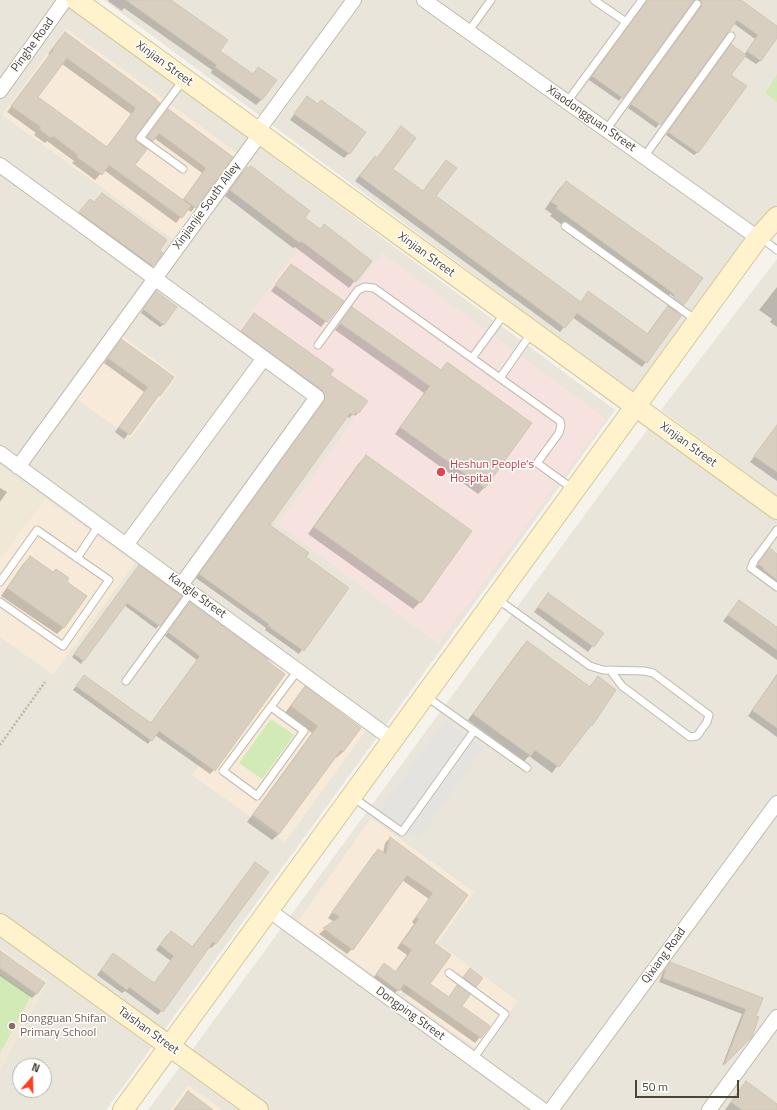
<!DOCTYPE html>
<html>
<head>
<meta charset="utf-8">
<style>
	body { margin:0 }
	#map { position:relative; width:777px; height:1110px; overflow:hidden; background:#f6f3ec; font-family:"Titillium Web",sans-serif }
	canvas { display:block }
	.north { position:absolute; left:12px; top:1058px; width:40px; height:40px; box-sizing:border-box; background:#fff; border:1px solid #b7b4b0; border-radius:50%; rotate:20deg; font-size:11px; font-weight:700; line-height:16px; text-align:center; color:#4b4439 }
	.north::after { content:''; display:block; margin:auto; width:14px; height:18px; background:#fc3f1d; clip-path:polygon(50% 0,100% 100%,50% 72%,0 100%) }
	.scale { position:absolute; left:635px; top:1080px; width:104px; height:18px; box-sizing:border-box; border:2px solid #4b4439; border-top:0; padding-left:5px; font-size:12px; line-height:14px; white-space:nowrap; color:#4b4439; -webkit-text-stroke:3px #fff; paint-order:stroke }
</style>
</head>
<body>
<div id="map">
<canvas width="777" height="1110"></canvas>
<div class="north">N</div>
<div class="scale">50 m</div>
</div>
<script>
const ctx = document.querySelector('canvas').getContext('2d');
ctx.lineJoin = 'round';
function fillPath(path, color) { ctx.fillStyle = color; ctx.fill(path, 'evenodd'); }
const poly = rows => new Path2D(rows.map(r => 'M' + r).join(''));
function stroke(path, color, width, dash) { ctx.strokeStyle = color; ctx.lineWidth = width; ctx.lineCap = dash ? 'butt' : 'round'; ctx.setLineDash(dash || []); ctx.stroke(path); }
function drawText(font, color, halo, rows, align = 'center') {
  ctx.font = font + ' "Titillium Web",sans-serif'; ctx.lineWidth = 3; ctx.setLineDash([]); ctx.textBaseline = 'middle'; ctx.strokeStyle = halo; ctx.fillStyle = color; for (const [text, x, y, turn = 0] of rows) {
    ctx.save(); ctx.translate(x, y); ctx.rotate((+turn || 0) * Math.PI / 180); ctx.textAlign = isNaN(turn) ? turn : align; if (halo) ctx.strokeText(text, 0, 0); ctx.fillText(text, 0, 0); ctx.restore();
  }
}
fillPath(poly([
	[0,0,61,0,615,410,106,1110,0,1110],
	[20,1066,44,1066,44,1090,20,1090],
	[104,0,777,0,777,210,769,215,633,393],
	[777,259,777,496,661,410],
	[650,426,777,520,777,1110,148,1110]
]), '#eae5da');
fillPath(poly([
	[66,28,240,155,176,242,2,115],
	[121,335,177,376,131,438,75,398],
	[45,498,135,563,53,675,0,637,0,559],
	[275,662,367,729,285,842,192,775],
	[371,818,474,892,401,994,298,921],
	[442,946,518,1001,481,1052,405,998],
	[188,1085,223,1110,170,1110]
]), '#f7ead8');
fillPath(poly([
	[0,465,45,498,0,559],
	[0,947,49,981,0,1070]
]), '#efe8d6');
fillPath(poly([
	[302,244,358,285,382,253,606,419,438,644,278,524,355,418,236,333]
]), '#f6e3e0');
fillPath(poly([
	[777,75,777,102,765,93],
	[271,719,294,735,262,779,239,763],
	[0,974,31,996,0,1053]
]), '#d2eab5');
fillPath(poly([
	[445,721,483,748,419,838,380,810]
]), '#e5e3e0');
fillPath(poly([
	[109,0,169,0,219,52,252,75,259,68,262,99,256,105,211,73,212,70,124,8,122,11,108,1],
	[647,0,739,0,777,27,777,37,760,61,756,64,744,56,730,75,698,152,694,155,666,135,728,49,744,55,755,39,733,23,656,128,628,108,698,11,698,5,696,3,692,3,619,101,589,80],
	[65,33,155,99,134,137,134,165,182,201,202,173,154,138,148,145,143,142,168,110,232,157,195,207,191,212,187,209,176,223,104,170,95,180,72,163,74,161,47,141,45,143,34,135,36,133,7,112,50,55,48,54,59,39],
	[62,64,131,114,106,148,37,98],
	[307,97,349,153,344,158,290,120],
	[401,127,392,169,422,192,446,161,434,197,580,303,588,293,647,334,663,312,669,306,667,305,669,302,550,216,552,214,545,209,559,189,566,182,683,304,670,294,669,295,682,305,675,313,646,362,642,367,572,317,560,332,355,181,370,162,375,157,377,158],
	[247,168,303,218,371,261,349,288,295,247,293,248,225,196,241,174],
	[90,200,153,266,148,271,75,218],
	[291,265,342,301,321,327,271,291],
	[777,287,777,327,770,322,772,319,759,310],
	[153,296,164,324,160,327,141,313],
	[352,308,440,371,447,363,485,487,478,494,395,434,424,393,335,330],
	[254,314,329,375,352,409,358,413,355,416,353,414,349,418,347,416,269,525,304,557,347,588,299,654,265,630,266,628,196,578,321,407,322,402,321,397,238,335],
	[117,345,159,395,124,439,115,432,144,392,104,363],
	[773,432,777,435,777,481,750,462],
	[366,457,420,602,413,609,308,534,359,463],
	[0,488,7,492,0,502],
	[770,550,777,555,777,589,754,570],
	[30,557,85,596,63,628,57,634,1,596,23,564],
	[136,569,180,596,156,629,124,605,81,664,72,657],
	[548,594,602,633,588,652,534,612],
	[739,601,777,628,777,660,723,621],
	[190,603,267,660,214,770,210,774,155,735,148,744,73,690,81,680,150,724,197,660,165,636],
	[527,642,589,687,598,678,591,725,585,730,552,773,529,756,524,761,468,720,521,648],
	[777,674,777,737,748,716],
	[305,687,360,728,343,752,336,758,335,757,279,834,272,840,247,822,312,733,285,713,299,694],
	[390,838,467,895,433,943,429,984,448,998,452,992,461,1007,488,1027,475,1043,399,989,393,995,372,980,379,970,395,972,407,955,397,948,414,924,412,922,429,899,402,880,352,949,347,954,319,934,334,922,328,918,373,855,378,850,383,853,385,843],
	[255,864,267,873,215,944,211,948,209,947,158,1015,125,991,122,993,97,975,113,954,154,984,171,961,156,950,166,936,171,932,192,947],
	[0,952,37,993,32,998,0,976],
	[671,963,762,999,755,1016,751,1036,722,1066,742,1014,659,982,663,972],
	[467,973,476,986,472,989,461,981],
	[742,1086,777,1105,777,1110,725,1110]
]), '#0003');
const building = poly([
	[126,0,171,0,228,40,220,51,253,74,258,67,277,80,262,100,215,67,217,65,126,0],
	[647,0,694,0,623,98,592,76,647,0],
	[700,0,741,0,777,26,777,38,761,61,747,51,758,35,737,20,661,125,631,104,701,7,702,2,700,0],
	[65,32,156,99,156,100,160,103,135,137,137,142,147,149,135,165,191,206,182,218,109,165,102,175,77,157,78,155,53,136,51,138,39,129,41,127,11,106,54,49,53,48,65,32],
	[67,58,136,108,107,147,38,97,67,58],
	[731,44,746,55,731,75,747,86,698,153,668,132,731,44],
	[307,96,318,104,321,100,366,132,350,154,294,114,307,96],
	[168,109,233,157,196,208,184,199,206,168,159,133,153,141,147,137,168,109],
	[401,126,416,138,393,169,423,191,446,160,457,168,436,196,581,302,588,291,648,334,668,306,681,316,647,363,577,313,565,328,360,176,375,156,377,158,401,126],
	[251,166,310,211,305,218,320,229,324,224,372,261,356,282,301,241,300,243,230,190,247,167,249,168,251,166],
	[566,181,703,278,684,305,673,298,675,295,662,285,556,208,558,206,551,202,566,181],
	[102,193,167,240,160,250,163,253,153,266,79,212,90,199,94,202,102,193],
	[291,264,344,301,327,322,275,285,291,264],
	[156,291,177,307,164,325,143,309,156,291],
	[352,307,441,370,447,362,532,423,485,488,400,427,430,386,340,323,352,307],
	[254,313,334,370,330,375,368,401,359,413,357,411,354,415,350,413,270,525,309,553,306,557,349,588,304,651,268,626,269,624,199,574,325,398,325,394,322,390,241,331,254,313],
	[121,339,174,377,160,396,159,395,130,435,119,427,148,387,108,358,121,339],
	[777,425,777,472,754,456,777,425],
	[366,455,472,531,421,603,314,527,366,455],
	[770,548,777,554,777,580,763,569,764,568,758,564,770,548],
	[30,556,53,572,56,569,69,578,67,582,87,596,64,628,7,588,30,556],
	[139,565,182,596,160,626,127,603,84,661,74,654,139,565],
	[548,593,604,633,594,647,538,607,548,593],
	[739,600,777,627,777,650,728,615,739,600],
	[190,602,268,659,267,661,285,674,215,771,159,731,152,741,76,686,84,675,151,723,200,656,168,632,190,602],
	[527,641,590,687,598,676,616,690,592,726,591,725,559,767,535,750,531,756,473,714,527,641],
	[777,676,777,728,752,710,777,676],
	[305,686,361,728,343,752,341,750,279,834,253,815,318,726,291,706,305,686],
	[390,837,468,895,434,943,451,955,430,984,449,997,457,985,470,995,462,1006,490,1026,481,1038,404,984,399,991,376,974,384,963,396,972,412,950,402,943,419,919,416,917,433,893,407,875,353,950,323,928,340,917,332,912,378,849,386,854,390,837],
	[255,862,269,872,216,944,213,942,163,1012,129,987,127,990,101,970,113,953,154,983,174,956,160,945,171,931,193,947,255,862],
	[0,951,45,983,37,994,0,968,0,951],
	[670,962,763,998,756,1016,759,1017,752,1037,724,1065,746,1009,663,978,667,967,670,962],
	[470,968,483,978,476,987,463,977,470,968],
	[746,1081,777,1104,777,1110,742,1110,731,1102,746,1081],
	[188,1091,213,1110,174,1110,188,1091]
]);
fillPath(building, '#d8cfc1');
stroke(building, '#d3c7b4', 1);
const lane = poly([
	[594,0,626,22],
	[468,32,491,0],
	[567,102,642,0],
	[606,130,697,4],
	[644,157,731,36],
	[183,169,140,138,184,79],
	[565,226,696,320],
	[769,244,777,250],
	[318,345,358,290,365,287,374,288,560,421,561,426,559,433,537,463,573,489],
	[472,358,505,313],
	[500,378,532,332],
	[777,530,754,561,751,568,777,587],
	[77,558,99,525],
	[0,582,37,530,109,580,63,646,0,602],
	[496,598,590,666,603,670,644,671,653,673,709,715,707,722,697,736,690,737,622,686,610,670],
	[126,681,191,592],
	[434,702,527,768],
	[271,707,304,731,257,796,223,771,298,670],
	[361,803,402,832,474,731],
	[449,973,505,1014,473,1059]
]);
const street = poly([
	[424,0,758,238],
	[0,91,65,0],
	[257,132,354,0],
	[0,165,317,397,181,585],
	[0,453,393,740],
	[18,467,260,134],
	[126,545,264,358],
	[278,917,543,1110],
	[551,1110,777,803],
	[709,1110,777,1017]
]);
const secondary = poly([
	[76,0,777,509],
	[0,924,258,1110],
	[123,1110,758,238,777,217]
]);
stroke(lane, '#c2bbae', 9);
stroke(street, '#c2bbae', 16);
stroke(secondary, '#d6c79b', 22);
stroke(poly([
	[0,745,45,682]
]), '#c4b79f', 2.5, [2, 2]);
stroke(lane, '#fff', 7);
stroke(street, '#fff', 14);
stroke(secondary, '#fff3cd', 20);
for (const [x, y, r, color] of [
	[441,472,5,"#e0444e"],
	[12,1026,4,"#8d6e63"]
]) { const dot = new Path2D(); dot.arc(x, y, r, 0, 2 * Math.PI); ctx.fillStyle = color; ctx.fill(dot); stroke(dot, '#fff', 1.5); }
drawText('12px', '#4b4439', '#fff', [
	["Pinghe Road",33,45,-54],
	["Xinjian Street",164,64,36],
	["Xiaodongguan Street",591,119,35],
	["Xinjianjie South Alley",207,206,-54],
	["Xinjian Street",426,255,36],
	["Xinjian Street",688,445,36],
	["Kangle Street",197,596,36],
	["Qixiang Road",664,956,-54],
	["Dongping Street",410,1014,36],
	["Taishan Street",148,1031,36]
]);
drawText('12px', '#be3a42', '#fff', [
	["Heshun People's",450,465],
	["Hospital",450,479]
], 'left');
drawText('12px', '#785e54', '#fff', [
	["Dongguan Shifan",20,1019],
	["Primary School",20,1033]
], 'left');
</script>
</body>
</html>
